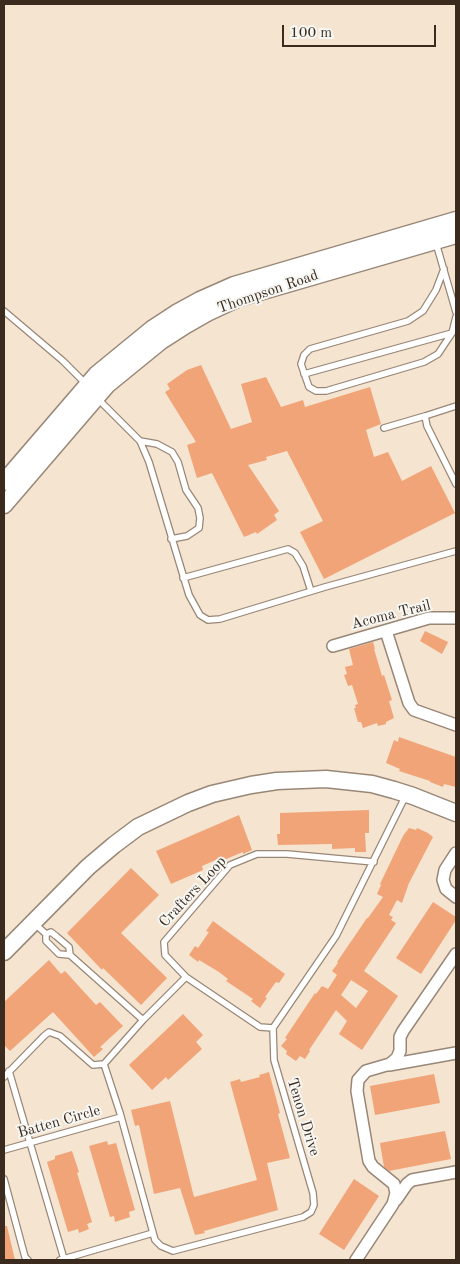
<!DOCTYPE html>
<html>
<head>
<meta charset="utf-8">
<style>
	body { margin:0 }
	#map { position:relative; width:460px; height:1264px; overflow:hidden; background:#f4e4d0; font-family:"Old Standard TT",serif }
	canvas { display:block }
	.frame { position:absolute; inset:0; border:5px solid #3b2a1e; pointer-events:none }
	.scale { position:absolute; left:282px; top:25px; width:154px; height:22px; box-sizing:border-box; border:2px solid #3b2a1e; border-top:0; padding-left:6px; font-size:15px; line-height:18px; white-space:nowrap; color:#3b2a1e; -webkit-text-stroke:4px #f6f6f2; paint-order:stroke }
</style>
</head>
<body>
<div id="map">
<canvas width="460" height="1264"></canvas>
<div class="frame"></div>
<div class="scale">100 m</div>
</div>
<script>
const ctx = document.querySelector('canvas').getContext('2d');
ctx.lineJoin = 'round';
function fillPath(path, color) { ctx.fillStyle = color; ctx.fill(path, 'evenodd'); }
const poly = rows => new Path2D(rows.map(r => 'M' + r).join(''));
function stroke(path, color, width, dash) { ctx.strokeStyle = color; ctx.lineWidth = width; ctx.lineCap = dash ? 'butt' : 'round'; ctx.setLineDash(dash || []); ctx.stroke(path); }
function drawText(font, color, halo, rows, align = 'center') {
  ctx.font = font + ' "Old Standard TT",serif'; ctx.lineWidth = 4; ctx.setLineDash([]); ctx.textBaseline = 'middle'; ctx.strokeStyle = halo; ctx.fillStyle = color; for (const [text, x, y, turn = 0] of rows) {
    ctx.save(); ctx.translate(x, y); ctx.rotate((+turn || 0) * Math.PI / 180); ctx.textAlign = isNaN(turn) ? turn : align; if (halo) ctx.strokeText(text, 0, 0); ctx.fillText(text, 0, 0); ctx.restore();
  }
}
fillPath(poly([
	[201,365,231,429,252,422,241,384,266,377,281,407,303,400,305,407,370,387,381,424,366,430,374,457,388,452,402,481,431,466,455,513,324,579,300,532,323,521,287,451,266,457,267,460,248,465,279,511,274,515,277,520,257,534,256,532,244,537,212,473,197,478,187,445,196,442,165,392,170,389,167,384,187,370],
	[425,631,448,642,442,654,420,641],
	[373,642,375,649,374,649,382,676,384,675,392,700,389,701,394,718,386,722,386,724,378,726,377,723,363,728,361,722,358,722,354,708,356,708,355,705,358,704,352,685,348,686,344,675,347,674,345,667,353,665,349,649],
	[399,737,456,757,456,787,444,784,443,787,430,782,430,781,399,771,400,769,386,763,394,740,398,742],
	[369,810,369,833,365,833,366,852,355,852,355,848,332,849,332,844,278,845,277,834,280,834,280,813],
	[239,815,252,850,243,854,243,852,219,862,218,859,202,866,203,870,171,884,156,851],
	[409,828,416,830,417,828,428,833,433,837,409,883,402,903,397,900,389,915,393,917,391,920,396,923,364,971,398,996,362,1050,339,1034,347,1021,336,1010,309,1050,310,1051,305,1059,300,1056,296,1061,286,1054,287,1051,281,1046,287,1039,285,1038,315,993,316,994,322,986,328,989,337,975,332,971,338,963,337,962,367,918,368,918,383,897,377,894,381,885,380,884,403,836],
	[351,980,368,991,356,1008,341,995],
	[131,868,159,895,121,933,167,978,141,1005,103,968,102,970,67,933],
	[433,902,456,917,456,920,421,974,396,958],
	[213,921,285,974,279,983,276,982,265,997,267,998,260,1008,251,1001,253,999,226,981,228,979,219,972,199,960,198,962,189,955,195,946,198,948,209,932,206,931],
	[49,960,61,974,65,971,96,1005,100,1002,123,1026,100,1047,103,1049,94,1057,53,1012,10,1051,4,1045,4,1002],
	[183,1014,203,1035,196,1042,202,1049,168,1080,166,1077,152,1090,129,1065],
	[269,1072,280,1113,278,1114,290,1158,267,1163,278,1210,204,1231,205,1233,195,1235,180,1188,154,1194,139,1125,135,1126,131,1110,170,1101,194,1197,257,1180,230,1082,240,1079,241,1082,260,1077,259,1075],
	[434,1074,440,1103,375,1115,370,1086],
	[445,1131,451,1159,389,1171,384,1167,380,1143],
	[107,1141,108,1145,116,1143,135,1210,129,1212,130,1217,115,1222,114,1216,110,1217,89,1146],
	[72,1151,79,1172,77,1173,92,1222,87,1224,89,1229,79,1233,78,1229,68,1232,47,1162,55,1159,55,1156],
	[354,1179,379,1196,344,1250,319,1234],
	[4,1226,7,1226,15,1260,4,1260]
]), '#f1a477');
const lane = poly([
	[436,243,456,312],
	[444,269,436,290,423,311,408,321,310,349,304,355,301,364,309,387,316,391,326,391,424,362,438,354,452,333,456,317],
	[4,311,63,361,85,383],
	[304,374,452,333],
	[97,398,140,441,149,462,189,595,200,615,208,620,220,619,325,587,456,551],
	[456,406,425,416,427,426,456,484],
	[384,428,425,416],
	[140,441,157,444,172,452,178,462,186,490,198,508,200,518,199,528,187,536,171,539],
	[183,578,288,549,295,553,303,566,311,591],
	[35,924,46,934,46,941,59,954,70,955,143,1020],
	[46,934,51,932,56,936,69,947,70,955],
	[273,1028,260,1027,186,977,165,955,164,942,230,865,257,854,287,854,374,862],
	[104,1064,120,1113,155,1240,161,1246,173,1251,303,1217,311,1212,314,1205,313,1193,274,1060,273,1028,336,936,406,795],
	[104,1064,143,1020,186,977],
	[9,1071,64,1259],
	[4,1077,44,1036,49,1032,60,1036,93,1065,104,1064],
	[4,1150,121,1117],
	[4,1179,25,1257,28,1260],
	[60,1260,153,1233]
]);
const street = poly([
	[386,631,409,703,414,710,456,725],
	[333,646,429,618,456,618],
	[456,853,445,870,443,880,446,889,456,897],
	[389,1065,456,1053],
	[396,1200,407,1184,412,1180,456,1172],
	[356,1260,393,1204,396,1193,394,1184,373,1167,369,1161,357,1091,358,1080,366,1071,390,1064,397,1058,400,1051,400,1037,403,1031,456,954]
]);
const secondary = poly([
	[4,482,97,374,152,329,178,312,200,300,234,285,456,220],
	[4,505,107,385,161,341,186,325,207,313,239,298,456,235],
	[4,952,88,867,114,845,138,827,188,803,212,794,251,785,277,781,326,779,372,784,394,790,413,796,456,813]
]);
stroke(lane, '#988777', 8);
stroke(street, '#988777', 14);
stroke(secondary, '#988777', 19);
stroke(lane, '#fff', 5.5);
stroke(street, '#fff', 11);
stroke(secondary, '#fff', 16);
drawText('15px', '#3b2a1e', '#f6f6f2', [
	["Thompson Road",268,292,-19],
	["Acoma Trail",391,615,-14],
	["Crafters Loop",193,892,-47],
	["Tenon Drive",303,1117,73],
	["Batten Circle",59,1122,-16]
]);
</script>
</body>
</html>
